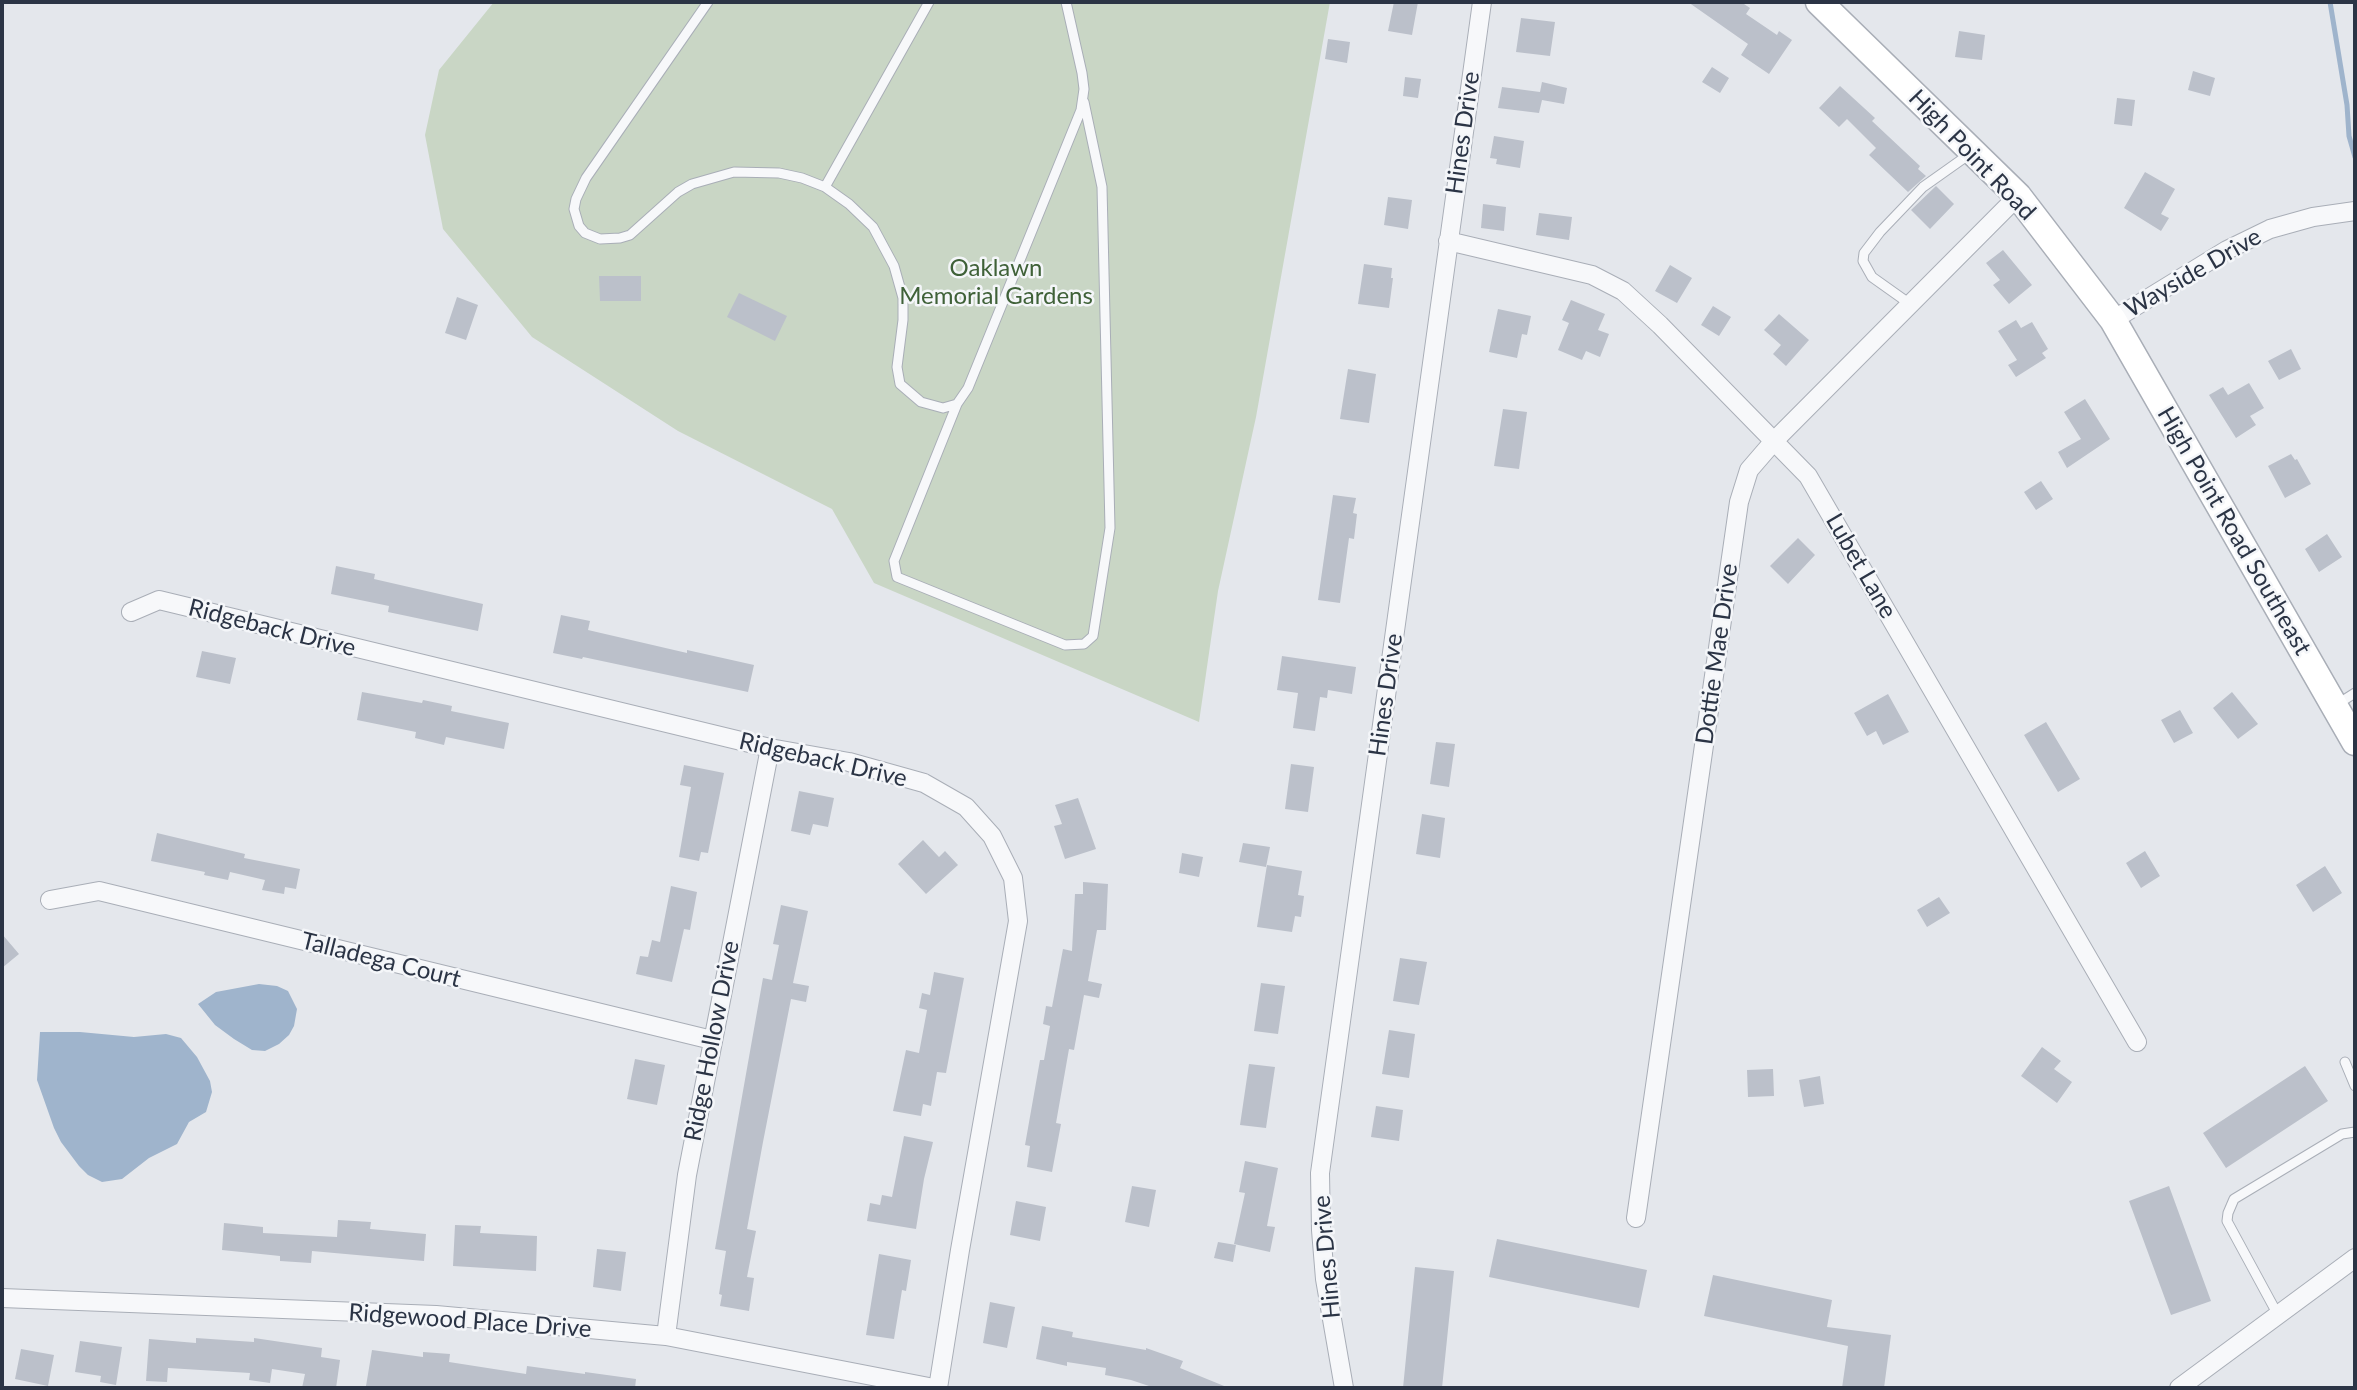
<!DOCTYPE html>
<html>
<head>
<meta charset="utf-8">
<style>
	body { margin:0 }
	#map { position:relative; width:2357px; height:1390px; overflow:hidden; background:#e4e7ec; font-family:Lato,sans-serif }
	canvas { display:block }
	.frame { position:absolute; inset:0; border:4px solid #2b3445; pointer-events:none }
</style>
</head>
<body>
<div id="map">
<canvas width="2357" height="1390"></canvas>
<div class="frame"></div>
</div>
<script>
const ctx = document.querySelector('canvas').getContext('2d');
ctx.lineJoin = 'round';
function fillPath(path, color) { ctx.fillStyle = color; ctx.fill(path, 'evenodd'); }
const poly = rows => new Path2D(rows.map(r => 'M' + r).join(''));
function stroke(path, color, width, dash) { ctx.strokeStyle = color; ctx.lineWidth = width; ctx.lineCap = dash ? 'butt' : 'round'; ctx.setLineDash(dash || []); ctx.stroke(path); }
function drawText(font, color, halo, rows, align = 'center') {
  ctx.font = font + ' Lato,sans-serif'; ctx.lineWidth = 5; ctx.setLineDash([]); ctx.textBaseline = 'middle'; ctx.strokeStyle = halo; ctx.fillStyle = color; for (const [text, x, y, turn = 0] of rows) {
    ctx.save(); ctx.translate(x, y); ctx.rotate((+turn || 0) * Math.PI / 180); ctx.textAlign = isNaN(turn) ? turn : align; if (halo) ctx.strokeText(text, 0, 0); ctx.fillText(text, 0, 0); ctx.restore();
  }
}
fillPath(poly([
	[494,2,1330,2,1256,417,1218,591,1199,722,874,583,832,509,678,431,532,337,443,229,425,135,439,70]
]), '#c9d6c5');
fillPath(poly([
	[259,984,277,986,288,991,297,1009,294,1026,289,1035,279,1044,265,1051,252,1050,234,1039,215,1025,198,1004,216,992],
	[40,1032,80,1032,134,1037,166,1034,181,1038,197,1057,210,1081,212,1092,206,1112,189,1122,177,1144,149,1158,122,1179,102,1182,88,1175,79,1166,61,1142,54,1128,37,1080]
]), '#9fb4cc');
stroke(poly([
	[2330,2,2347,105,2349,136,2355,157]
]), '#9fb4cc', 5);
fillPath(poly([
	[1394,2,1418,2,1412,35,1388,31],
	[1688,2,1741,2,1750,8,1746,14,1777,35,1779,31,1792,40,1769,74,1741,55,1748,44],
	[1521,18,1555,22,1550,56,1516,52],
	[1959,31,1985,35,1982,60,1955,57],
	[1328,39,1350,42,1347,63,1325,59],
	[1712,67,1729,78,1720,93,1702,82],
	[2193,71,2215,78,2210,96,2188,90],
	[1405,77,1421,79,1418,98,1403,96],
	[1542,82,1567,88,1564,104,1542,100,1539,113,1498,108,1502,87,1540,92],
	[1840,86,1875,118,1872,121,1920,166,1918,169,1926,176,1908,192,1869,155,1876,148,1847,119,1839,127,1819,108],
	[2117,98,2135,100,2132,126,2114,124],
	[1494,136,1524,141,1520,168,1496,164,1497,159,1490,158],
	[2145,172,2175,189,2161,214,2169,218,2161,231,2124,208],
	[1936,186,1954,204,1930,229,1911,210],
	[1388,197,1412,200,1408,229,1384,225],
	[1483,204,1506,207,1504,231,1481,228],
	[1539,213,1572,217,1569,240,1536,235],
	[2003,250,2032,285,2009,304,1993,285,2000,280,1986,263],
	[1364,264,1392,268,1391,278,1393,278,1389,308,1358,304],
	[1670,265,1692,278,1677,303,1655,291],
	[599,276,641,276,641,301,600,301],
	[739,293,787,316,775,341,727,317],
	[457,297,478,305,466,340,445,333],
	[1571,300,1605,314,1598,330,1609,334,1600,357,1586,351,1582,360,1558,350,1569,323,1562,320],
	[1713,306,1731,317,1719,336,1701,325],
	[1498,309,1531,316,1527,335,1522,334,1517,358,1489,352],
	[1779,314,1809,340,1786,366,1773,354,1781,345,1764,330],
	[2016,320,2021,328,2032,322,2048,349,2042,353,2046,358,2016,377,2008,365,2017,360,1998,331],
	[2291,349,2301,369,2279,380,2268,361],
	[1348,369,1376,374,1369,423,1340,419],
	[2249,383,2264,408,2250,416,2256,425,2236,438,2209,395,2223,387,2228,395],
	[2085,399,2110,439,2067,468,2058,452,2081,439,2064,412],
	[1503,409,1527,412,1519,469,1494,466],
	[2291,454,2295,460,2297,459,2311,484,2285,498,2268,466],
	[2041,481,2053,499,2036,510,2024,492],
	[1333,495,1356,498,1353,513,1357,514,1354,539,1349,538,1340,603,1318,600],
	[2327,534,2342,557,2319,572,2305,549],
	[1798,538,1815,555,1788,584,1770,566],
	[336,566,375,574,374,579,483,604,478,631,388,612,389,606,331,594],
	[561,615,590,621,588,630,687,653,687,650,754,665,748,692,583,657,582,659,553,653],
	[202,651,236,658,230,684,196,677],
	[1282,656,1356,667,1352,694,1328,690,1327,698,1320,697,1315,731,1293,728,1298,693,1277,690],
	[362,692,422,703,423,700,452,706,451,711,509,723,504,749,446,737,444,745,415,738,416,732,357,720],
	[2232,692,2258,724,2238,739,2213,708],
	[1888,694,1909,732,1883,745,1876,731,1867,736,1854,713],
	[2180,710,2193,733,2174,743,2161,720],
	[2046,722,2080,779,2058,792,2024,735],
	[1436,742,1455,744,1449,787,1430,784],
	[1291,764,1314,767,1308,812,1285,809],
	[684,765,724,773,708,853,701,852,699,861,679,857,691,787,680,785],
	[799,791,834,798,828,827,813,824,810,835,791,831],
	[1078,798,1096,849,1065,859,1054,826,1062,824,1055,805],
	[1422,814,1445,818,1440,858,1416,854],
	[157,833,245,854,244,858,300,869,296,889,285,887,284,894,262,890,265,880,230,872,228,880,204,875,205,872,151,861],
	[923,840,939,857,945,851,958,865,926,894,898,864],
	[1243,843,1270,847,1266,867,1239,862],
	[2145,851,2160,876,2141,888,2126,863],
	[1182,853,1203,857,1199,877,1179,873],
	[1267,865,1302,871,1298,895,1304,896,1301,917,1295,916,1292,932,1257,927],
	[2325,866,2342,893,2313,912,2296,885],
	[1083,882,1108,884,1106,930,1097,930,1088,981,1102,984,1099,998,1084,995,1074,1050,1069,1049,1056,1123,1061,1124,1052,1172,1027,1167,1030,1146,1025,1145,1040,1060,1044,1060,1050,1026,1043,1024,1046,1006,1052,1007,1063,949,1072,951,1075,894,1083,894],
	[671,886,697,892,690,930,684,929,672,982,636,974,640,956,648,957,652,940,660,942],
	[1939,897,1950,913,1927,927,1917,910],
	[781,905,808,911,793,983,809,986,806,1002,791,999,763,1142,747,1229,756,1231,747,1277,754,1278,749,1311,720,1306,722,1295,719,1294,726,1251,715,1249,763,978,772,980,779,945,773,944],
	[2,934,19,954,2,968],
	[1400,958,1427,962,1419,1005,1393,1001],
	[934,972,964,978,946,1073,937,1072,931,1106,923,1104,921,1116,893,1111,906,1050,919,1053,927,1010,919,1008,922,993,930,995],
	[1261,983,1285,986,1278,1034,1254,1031],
	[1389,1030,1415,1034,1409,1078,1382,1074],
	[2042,1047,2061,1061,2054,1069,2072,1082,2057,1103,2021,1076],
	[635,1059,665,1065,657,1105,627,1099],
	[1249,1064,1275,1067,1266,1128,1240,1125],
	[2305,1066,2328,1101,2226,1168,2203,1133],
	[1773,1069,1774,1096,1748,1097,1747,1070],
	[1820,1076,1824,1104,1804,1107,1799,1080],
	[1376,1106,1403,1110,1399,1141,1371,1137],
	[904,1136,933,1142,924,1179,916,1229,867,1221,870,1203,880,1205,882,1195,892,1197],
	[1245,1161,1278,1168,1267,1226,1275,1227,1270,1252,1234,1244,1245,1193,1239,1192],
	[1132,1186,1156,1190,1149,1227,1125,1222],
	[2169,1186,2211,1301,2171,1315,2129,1201],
	[1016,1201,1046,1207,1040,1241,1010,1235],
	[338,1220,371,1222,370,1229,426,1234,424,1261,312,1251,311,1263,280,1261,280,1256,222,1250,224,1223,263,1227,263,1233,337,1237],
	[455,1225,481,1226,480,1233,537,1236,536,1271,453,1266],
	[1497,1239,1647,1270,1639,1308,1489,1277],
	[1218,1242,1236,1245,1233,1262,1214,1258],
	[597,1249,626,1252,621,1291,593,1287],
	[879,1254,911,1260,906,1291,902,1290,894,1339,866,1335],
	[1415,1267,1454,1271,1442,1388,1403,1388],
	[1713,1275,1832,1300,1827,1327,1891,1335,1884,1388,1842,1388,1848,1346,1704,1316],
	[990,1302,1015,1307,1007,1348,983,1343],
	[1042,1326,1073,1332,1072,1337,1146,1350,1146,1348,1183,1361,1180,1368,1229,1388,1155,1388,1131,1380,1105,1375,1106,1368,1067,1362,1067,1366,1036,1359],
	[196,1338,254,1342,254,1338,322,1348,321,1357,340,1360,336,1388,302,1388,305,1374,272,1369,270,1383,249,1380,250,1373,168,1368,167,1382,146,1381,149,1339,196,1343],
	[80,1341,122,1347,116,1385,100,1382,101,1376,75,1372],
	[21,1349,54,1355,48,1386,15,1379],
	[372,1350,423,1357,423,1352,450,1354,449,1362,526,1374,527,1366,585,1374,585,1372,636,1379,635,1388,381,1388,366,1386]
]), '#bbc0ca');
const lane = poly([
	[708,2,586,178,576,199,574,209,579,226,585,233,600,239,620,238,630,235,678,192,692,184,734,172,779,173,802,178,825,187,849,204,873,227,894,266,903,298,903,320,897,367,900,384,921,402,943,408,957,404,968,388,1081,110,1084,89,1082,73,1066,2],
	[825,187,929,2],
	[1910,304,1872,277,1863,261,1864,253,1880,232,1923,187,1971,153],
	[957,404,894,561,897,577,1065,645,1084,644,1093,636,1110,528,1102,187,1084,102],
	[2336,705,2355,693],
	[2345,1062,2355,1086],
	[2278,1315,2227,1221,2228,1213,2234,1199,2342,1134,2355,1132]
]);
const street = poly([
	[1448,241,1592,275,1623,291,1660,325,1808,476,2137,1042],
	[2113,320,2227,250,2270,229,2313,217,2355,211],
	[131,612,159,600,770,748,849,762,924,783,966,807,992,836,1013,878,1018,921,960,1250,938,1388],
	[50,900,99,891,712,1040],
	[1636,1218,1739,502,1749,470,1774,441,2018,196],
	[2,1298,436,1315,666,1336,934,1388],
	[666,1336,687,1175,770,748],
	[1344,1388,1325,1279,1321,1230,1320,1173,1482,2],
	[2179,1388,2355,1258]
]);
const secondary = poly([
	[1819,2,2018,196,2113,320,2355,742]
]);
stroke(lane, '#a9aeb7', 11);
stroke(street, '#a9aeb7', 20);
stroke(secondary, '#a9aeb7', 29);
stroke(lane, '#f7f8fa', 9);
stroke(street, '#f7f8fa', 18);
stroke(secondary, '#fff', 26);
drawText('24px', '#2b3445', '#f4f6f9', [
	["Hines Drive",1463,133,-82],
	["High Point Road",1972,155,46],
	["Wayside Drive",2193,273,-30],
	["High Point Road Southeast",2234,531,60],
	["Lubet Lane",1861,566,60],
	["Ridgeback Drive",272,628,14],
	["Dottie Mae Drive",1717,654,-82],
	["Hines Drive",1386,695,-82],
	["Ridgeback Drive",823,760,13],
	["Talladega Court",381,960,14],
	["Ridge Hollow Drive",712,1041,-79],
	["Hines Drive",1327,1257,-95],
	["Ridgewood Place Drive",470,1321,4]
]);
drawText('24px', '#3f6138', '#f4f6f9', [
	["Oaklawn",996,268],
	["Memorial Gardens",996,296]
]);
</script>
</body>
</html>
